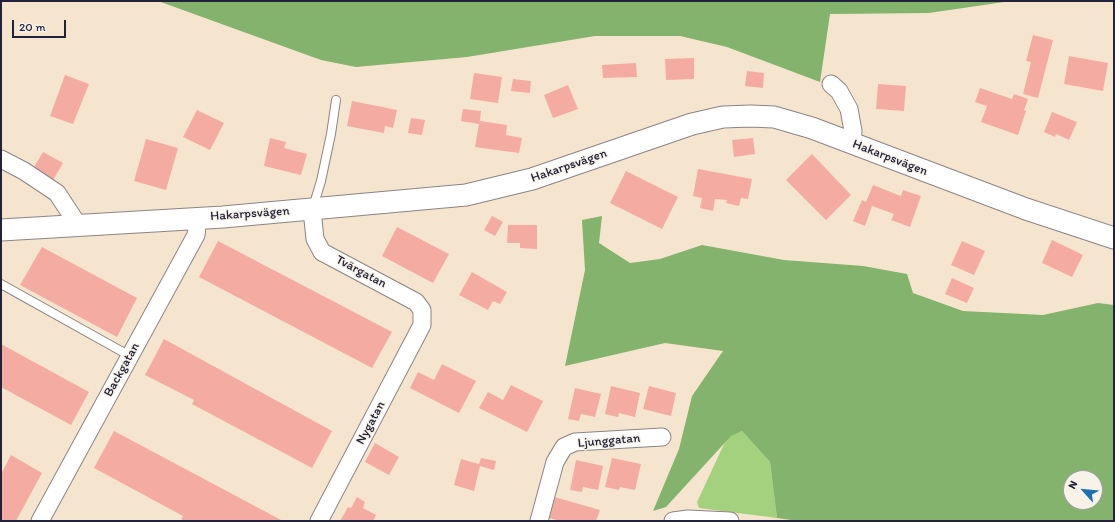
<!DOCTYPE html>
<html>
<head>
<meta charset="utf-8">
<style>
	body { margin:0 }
	#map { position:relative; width:1115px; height:522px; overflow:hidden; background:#f5e5cf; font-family:Itim,sans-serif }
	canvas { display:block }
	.frame { position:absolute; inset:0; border:2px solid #22223b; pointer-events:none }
	.north { position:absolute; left:1063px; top:470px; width:40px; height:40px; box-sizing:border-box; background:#f7f3e8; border:1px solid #a29fa3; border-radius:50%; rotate:297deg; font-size:11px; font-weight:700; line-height:16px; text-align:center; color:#22223b }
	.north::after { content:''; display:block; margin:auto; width:14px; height:18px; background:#1f6fb2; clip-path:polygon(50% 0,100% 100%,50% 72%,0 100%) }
	.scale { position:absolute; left:12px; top:20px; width:54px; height:18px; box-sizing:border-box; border:2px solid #22223b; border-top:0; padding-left:5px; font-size:12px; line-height:14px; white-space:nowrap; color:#22223b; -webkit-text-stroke:3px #f7f3e8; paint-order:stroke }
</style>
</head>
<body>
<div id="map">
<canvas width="1115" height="522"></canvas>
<div class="frame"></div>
<div class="north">N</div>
<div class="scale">20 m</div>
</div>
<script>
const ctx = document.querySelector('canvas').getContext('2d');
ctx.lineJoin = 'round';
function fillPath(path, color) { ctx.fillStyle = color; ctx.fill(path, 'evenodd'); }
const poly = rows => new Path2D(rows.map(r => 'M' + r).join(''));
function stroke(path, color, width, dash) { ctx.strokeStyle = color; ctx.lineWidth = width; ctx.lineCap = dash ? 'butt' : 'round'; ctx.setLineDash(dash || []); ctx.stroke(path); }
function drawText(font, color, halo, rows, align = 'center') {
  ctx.font = font + ' Itim,sans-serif'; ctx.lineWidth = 3; ctx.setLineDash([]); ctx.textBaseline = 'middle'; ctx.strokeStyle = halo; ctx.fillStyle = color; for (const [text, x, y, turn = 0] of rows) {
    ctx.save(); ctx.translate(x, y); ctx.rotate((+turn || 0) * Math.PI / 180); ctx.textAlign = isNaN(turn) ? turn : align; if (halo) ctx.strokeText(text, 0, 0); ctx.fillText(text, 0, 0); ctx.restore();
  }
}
fillPath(poly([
	[742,431,770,462,777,518,699,508,697,502,725,442,731,435]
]), '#a4d17e');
fillPath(poly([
	[158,1,1011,1,929,13,830,14,820,82,727,47,680,36,595,36,467,57,356,67,321,60],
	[602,216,599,243,630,263,660,259,702,245,784,260,863,266,907,274,913,293,963,311,1043,315,1098,303,1114,305,1114,521,798,521,777,518,770,462,742,431,731,436,666,507,653,511,679,449,692,396,723,351,665,343,565,366,585,270,582,220],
	[1071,478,1095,478,1095,502,1071,502]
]), '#83b36d');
fillPath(poly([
	[1033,35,1053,40,1038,98,1023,94,1031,62,1026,61],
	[1069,56,1108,63,1103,91,1064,84],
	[694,58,694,79,666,80,665,59],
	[636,63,637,77,603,78,602,65],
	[747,71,764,73,763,88,745,86],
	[474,73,502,77,498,103,470,99],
	[65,75,89,84,73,124,50,116],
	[513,79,531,81,530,93,511,91],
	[878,84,906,86,904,111,876,109],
	[568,85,578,109,553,118,544,95],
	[980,88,1012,99,1014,94,1028,99,1024,110,1026,111,1018,135,981,122,987,106,975,102],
	[352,101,397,110,393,128,385,126,384,133,347,126],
	[463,109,481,111,480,121,507,125,506,135,522,138,519,153,475,147,479,124,461,121],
	[197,110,224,123,210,150,183,137],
	[1052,112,1077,122,1069,140,1056,134,1055,137,1044,132],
	[411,118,425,120,422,135,408,133],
	[270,138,286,142,284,148,307,154,301,175,264,166],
	[753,138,755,154,734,157,732,140],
	[146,139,178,148,166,190,134,181],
	[43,152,63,163,53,180,33,169],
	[812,154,851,195,826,220,786,180],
	[698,169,752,179,748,199,741,198,739,206,726,203,727,200,715,199,713,211,700,208,702,198,693,196],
	[626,171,678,197,662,229,610,203],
	[873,185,901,196,903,190,921,196,910,227,891,220,894,214,872,206,865,226,853,221,862,200,866,202],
	[492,216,503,222,495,236,484,230],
	[508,225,537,225,537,249,520,248,520,243,507,243],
	[397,227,449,254,433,283,382,256],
	[1052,240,1083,255,1072,277,1042,263],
	[218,241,392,332,372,368,199,277],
	[962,241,985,251,974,275,951,265],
	[42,247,137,298,117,337,20,285],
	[472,272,507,292,500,304,493,301,488,310,459,295],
	[952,278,974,288,967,303,945,294],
	[164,339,332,431,312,468,192,404,194,400,145,375],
	[1,344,89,392,71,425,1,387],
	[442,364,476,381,459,413,410,388,418,372,434,380],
	[511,385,543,401,527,432,479,408,488,392,503,400],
	[611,386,640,393,635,417,619,413,618,417,605,414],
	[649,386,676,393,671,416,643,409],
	[575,388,601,394,595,417,581,414,579,421,568,419],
	[114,431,283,521,185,521,181,519,183,516,94,468],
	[375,443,399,457,389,475,365,462],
	[11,455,42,473,16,521,1,521,1,474],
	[481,458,496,461,494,470,480,466,474,491,454,485,461,459,479,464],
	[612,458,641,464,635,490,620,487,619,490,605,487],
	[576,460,603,466,598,490,583,487,582,492,570,490],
	[551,496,600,510,596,521,561,521,545,517],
	[357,497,365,502,363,508,376,515,373,521,340,521,348,507,351,508]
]), '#f4aca2');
const service = poly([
	[313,207,321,181,331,134,336,100],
	[1,284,130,356]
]);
const minor = poly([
	[831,84,839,91,849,109,853,131,852,143],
	[1,159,24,171,57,193,78,225],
	[312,210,315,239,322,252,416,302,422,310,422,325,319,521],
	[40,521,196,235,198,218],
	[539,521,555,462,564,447,575,442,662,437],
	[673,521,688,519,730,521]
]);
const tertiary = poly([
	[1,230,223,217,466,195,532,179,692,124,723,117,751,116,774,117,812,128,1026,209,1114,238]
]);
stroke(service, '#8c8485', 10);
stroke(minor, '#8c8485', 19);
stroke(tertiary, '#8c8485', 23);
stroke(service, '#fff', 8);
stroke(minor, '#fff', 17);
stroke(tertiary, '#fff', 21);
drawText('13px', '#22223b', '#f7f3e8', [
	["Hakarpsvägen",890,158,21],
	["Hakarpsvägen",569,166,-19],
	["Hakarpsvägen",250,214,-4],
	["Tvärgatan",361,272,28],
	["Backgatan",122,370,-61],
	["Nygatan",371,423,-62],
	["Ljunggatan",609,441,-5]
]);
</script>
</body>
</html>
